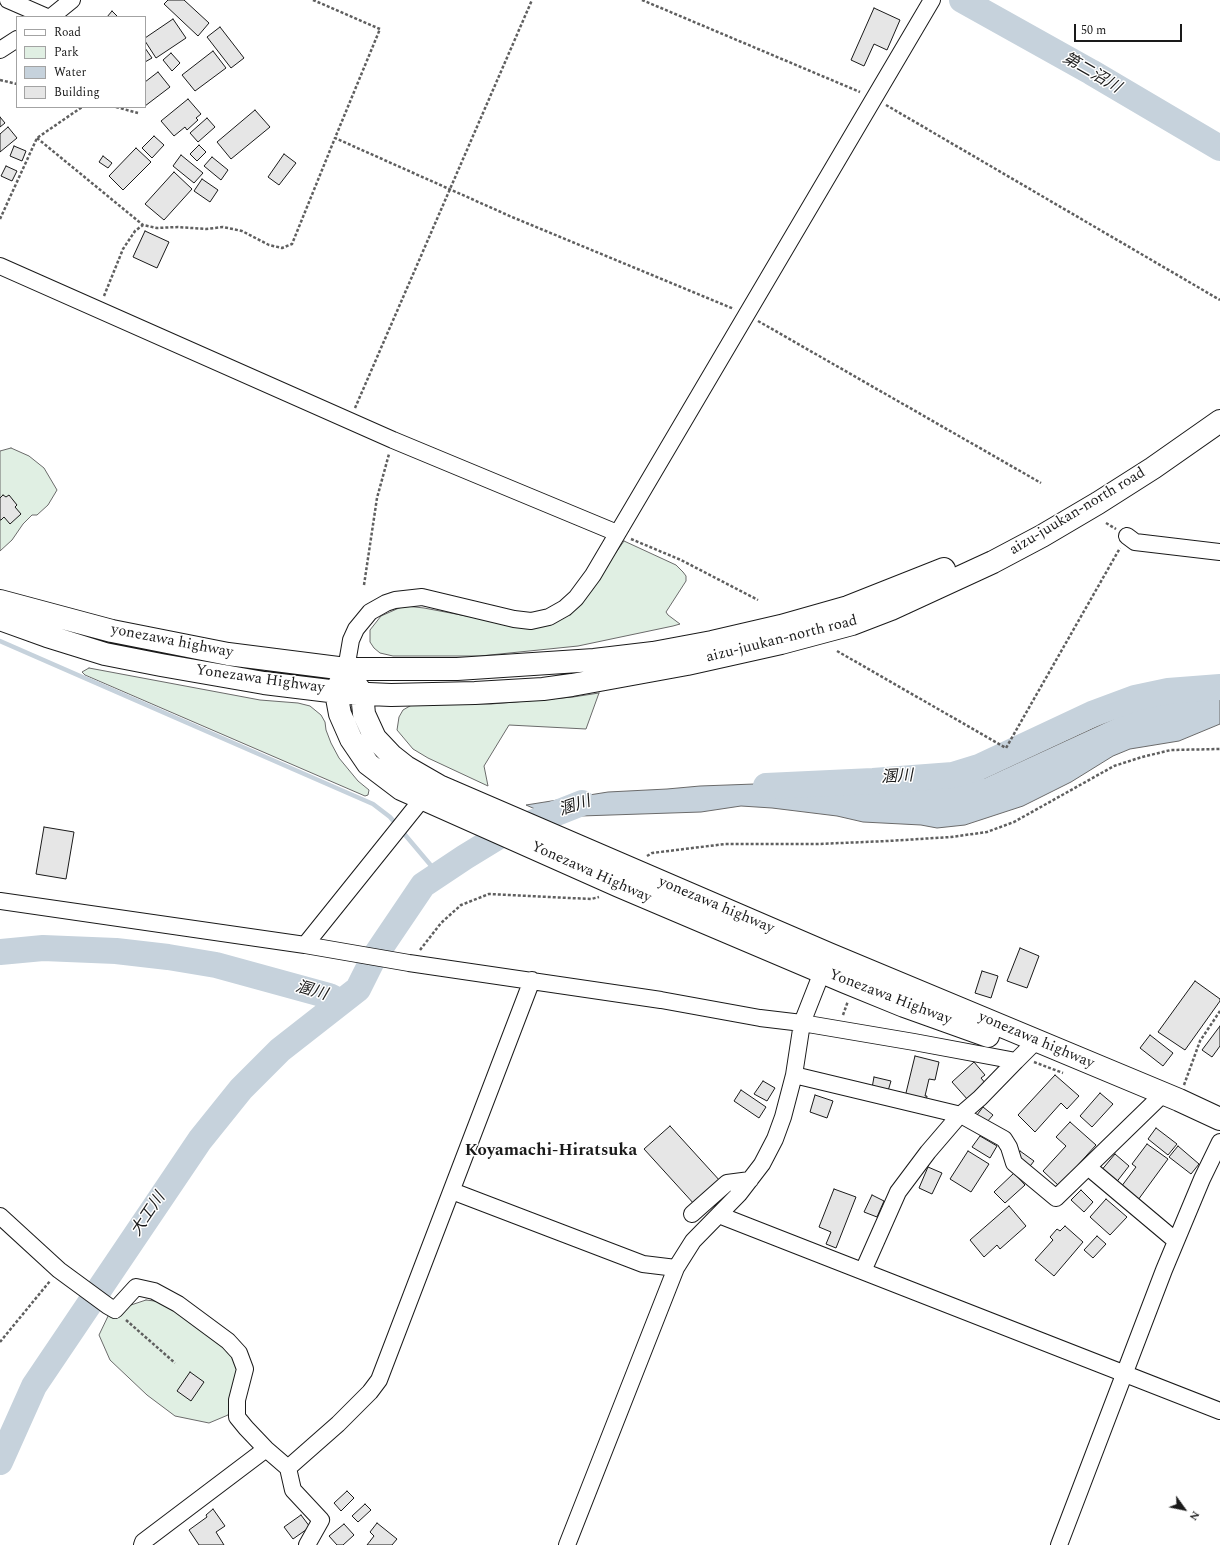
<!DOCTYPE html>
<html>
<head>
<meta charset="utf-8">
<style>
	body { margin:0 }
	#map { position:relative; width:1220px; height:1545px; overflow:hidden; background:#fff; font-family:Spectral,serif }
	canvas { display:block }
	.legend { position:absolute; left:16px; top:16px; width:130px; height:92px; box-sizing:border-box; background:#fff; border:1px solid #a3a3a3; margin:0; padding:5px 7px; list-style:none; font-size:12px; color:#1a1a1a }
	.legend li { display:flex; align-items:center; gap:8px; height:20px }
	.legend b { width:20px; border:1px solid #a3a3a3 }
	.north { position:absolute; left:1164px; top:1489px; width:40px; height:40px; -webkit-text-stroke:3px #fff; paint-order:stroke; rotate:123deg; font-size:11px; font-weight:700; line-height:16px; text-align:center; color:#1a1a1a }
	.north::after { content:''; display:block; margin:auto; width:14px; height:18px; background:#1a1a1a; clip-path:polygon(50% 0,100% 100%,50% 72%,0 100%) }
	.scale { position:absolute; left:1074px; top:24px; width:108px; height:18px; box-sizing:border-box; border:2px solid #1a1a1a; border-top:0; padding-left:5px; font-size:12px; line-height:14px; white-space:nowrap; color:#1a1a1a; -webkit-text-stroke:3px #fff; paint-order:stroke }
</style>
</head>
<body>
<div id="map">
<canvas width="1220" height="1545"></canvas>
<ul class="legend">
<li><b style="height:5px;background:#fff"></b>Road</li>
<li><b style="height:11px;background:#e0efe3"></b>Park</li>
<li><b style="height:11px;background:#c6d2dc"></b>Water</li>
<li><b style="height:11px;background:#e6e6e6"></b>Building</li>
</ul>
<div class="north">N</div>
<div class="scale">50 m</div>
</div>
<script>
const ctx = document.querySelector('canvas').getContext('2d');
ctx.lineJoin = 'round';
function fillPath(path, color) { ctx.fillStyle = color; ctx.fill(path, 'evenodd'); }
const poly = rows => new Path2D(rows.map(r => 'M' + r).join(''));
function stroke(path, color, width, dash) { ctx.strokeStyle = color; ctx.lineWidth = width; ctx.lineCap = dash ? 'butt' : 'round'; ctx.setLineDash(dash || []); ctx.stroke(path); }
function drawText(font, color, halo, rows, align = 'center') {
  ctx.font = font + ' Spectral,"Noto Sans JP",serif'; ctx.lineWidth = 3; ctx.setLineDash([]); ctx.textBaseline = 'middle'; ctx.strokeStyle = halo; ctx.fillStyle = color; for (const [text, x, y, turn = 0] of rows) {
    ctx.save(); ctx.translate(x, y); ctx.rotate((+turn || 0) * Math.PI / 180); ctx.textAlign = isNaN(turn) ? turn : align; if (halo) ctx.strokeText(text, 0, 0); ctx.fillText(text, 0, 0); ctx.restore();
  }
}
const green = poly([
	[11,448,29,456,44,468,57,490,48,505,37,515,32,515,23,524,12,540,0,551,0,451,11,448],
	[624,541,676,565,683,572,686,576,686,581,666,612,668,615,680,624,673,626,578,646,480,656,393,656,380,653,374,648,370,642,370,630,381,616,399,608,406,606,424,608,514,625,533,627,598,578,624,541],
	[89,668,260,700,298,703,310,706,321,715,325,722,326,730,331,743,339,758,358,781,369,790,368,795,365,796,85,675,82,672,89,668],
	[599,693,586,729,509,725,484,766,488,786,428,758,413,749,397,730,399,717,403,710,415,703,491,704,573,697,599,693],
	[146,1300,188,1305,236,1351,244,1385,228,1415,209,1423,175,1416,147,1395,110,1360,99,1335,110,1312,146,1300]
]);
fillPath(green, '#e0efe3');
stroke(green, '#6a6a6a', 1);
const water = poly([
	[1212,694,1220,694,1220,724,1179,741,1130,749,1113,756,1071,782,1023,806,965,825,937,828,921,825,863,822,837,816,772,808,741,806,701,812,581,816,560,820,526,805,608,792,667,789,700,786,782,783,850,790,948,784,985,778,1135,709,1165,699,1212,694]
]);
fillPath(water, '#c6d2dc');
stroke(water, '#6a6a6a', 1);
stroke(poly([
	[0,641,373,804,390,817,439,875]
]), '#c6d2dc', 4.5);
stroke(poly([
	[962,0,1091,72,1220,148],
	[766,786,873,781,953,775,979,767,1092,714,1135,698,1168,691,1220,687],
	[0,952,43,948,116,951,168,957,216,965,329,996,341,1002],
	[0,1462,34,1386,200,1140,241,1089,280,1050,358,989,373,959,423,885,465,857,501,835,582,803]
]), '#c6d2dc', 26);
const building = poly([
	[168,0,184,0,209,23,198,36,164,4,168,0],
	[874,8,900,20,887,50,874,44,864,66,851,60,874,8],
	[112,11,118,17,107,17,112,11],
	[173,19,186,38,156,58,145,41,145,38,173,19],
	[220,27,244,58,231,68,207,37,220,27],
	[145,48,152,58,145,62,145,48],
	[213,51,226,68,195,91,182,75,213,51],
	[171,53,180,63,172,71,163,60,171,53],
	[158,72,170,87,145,106,145,82,158,72],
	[188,99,201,114,196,118,198,120,187,130,185,127,174,136,161,121,188,99],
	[255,110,270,127,231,159,217,142,255,110],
	[0,117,5,123,0,127,0,117],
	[207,118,215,127,198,142,190,133,207,118],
	[8,127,17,138,0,152,0,134,8,127],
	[154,136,164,145,152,158,142,148,154,136],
	[199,145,206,152,197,161,190,154,199,145],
	[14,146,26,151,22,161,10,156,14,146],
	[136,148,151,162,123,190,109,176,136,148],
	[284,154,296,163,279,185,268,177,284,154],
	[181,155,203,173,194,183,173,166,181,155],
	[103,156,112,163,108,168,99,162,103,156],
	[212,157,228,170,221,180,204,166,212,157],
	[6,166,17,171,12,181,1,176,6,166],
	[174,172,192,189,164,220,145,204,174,172],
	[202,179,218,190,210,202,194,191,202,179],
	[145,231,169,242,157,268,133,257,145,231],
	[3,495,6,497,9,495,17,505,15,507,21,514,10,524,4,517,1,520,0,520,0,498,3,495],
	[44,827,74,832,66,879,36,874,44,827],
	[1020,948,1039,956,1027,988,1007,981,1020,948],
	[982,971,998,976,991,998,975,993,982,971],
	[1195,981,1220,999,1220,1001,1185,1050,1158,1032,1195,981],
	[1220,1026,1220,1046,1212,1057,1202,1050,1220,1026],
	[1150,1035,1173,1053,1163,1066,1140,1048,1150,1035],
	[915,1056,939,1062,935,1080,929,1079,925,1096,927,1096,926,1102,905,1097,915,1056],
	[974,1062,985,1075,981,1078,986,1084,968,1100,952,1082,974,1062],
	[1055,1075,1079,1096,1067,1109,1061,1103,1035,1132,1018,1115,1055,1075],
	[874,1077,891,1081,888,1091,872,1088,874,1077],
	[763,1081,775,1088,767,1101,754,1094,763,1081],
	[741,1090,766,1107,759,1118,734,1101,741,1090],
	[1100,1093,1113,1104,1092,1127,1080,1116,1100,1093],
	[815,1095,833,1101,827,1118,810,1112,815,1095],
	[983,1107,993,1115,986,1123,977,1115,983,1107],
	[1070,1122,1096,1145,1059,1186,1043,1171,1066,1146,1056,1137,1070,1122],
	[670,1126,721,1182,695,1205,644,1149,670,1126],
	[1156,1128,1177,1144,1168,1155,1148,1139,1156,1128],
	[980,1136,997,1146,990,1158,972,1147,980,1136],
	[1147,1144,1168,1159,1138,1200,1121,1187,1136,1167,1132,1164,1147,1144],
	[1178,1146,1199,1164,1191,1174,1169,1157,1178,1146],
	[968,1151,989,1164,971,1192,950,1179,968,1151],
	[1020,1151,1034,1161,1027,1170,1013,1160,1020,1151],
	[1115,1154,1129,1166,1115,1184,1100,1172,1115,1154],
	[928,1167,942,1173,932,1194,919,1188,928,1167],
	[1014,1173,1025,1185,1005,1203,994,1192,1014,1173],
	[834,1189,856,1197,836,1248,826,1244,831,1232,819,1227,834,1189],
	[1081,1190,1093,1202,1084,1212,1071,1200,1081,1190],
	[872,1195,884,1201,877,1217,864,1212,872,1195],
	[1106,1199,1127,1217,1110,1235,1090,1217,1106,1199],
	[1009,1206,1026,1226,1000,1249,997,1245,984,1257,970,1240,1009,1206],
	[1065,1226,1083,1242,1054,1276,1035,1260,1053,1240,1050,1237,1057,1229,1060,1231,1065,1226],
	[1097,1236,1106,1244,1093,1258,1084,1250,1097,1236],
	[190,1372,204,1382,191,1401,177,1391,190,1372],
	[347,1491,354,1498,341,1511,334,1503,347,1491],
	[365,1504,371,1510,358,1522,352,1516,365,1504],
	[213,1509,225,1526,216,1532,224,1545,199,1545,189,1530,207,1517,206,1515,213,1509],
	[301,1515,310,1527,293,1539,284,1527,301,1515],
	[377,1523,397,1539,392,1545,367,1545,374,1536,370,1532,377,1523],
	[344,1524,354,1535,343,1545,337,1545,329,1536,344,1524]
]);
fillPath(building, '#e6e6e6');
stroke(building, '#1a1a1a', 1);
const minor = poly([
	[8,0,47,17],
	[51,17,72,0],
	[0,50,17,39],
	[0,266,393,440,617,533],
	[1127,536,1135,542,1220,552],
	[346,669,351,640,356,629,370,612,386,603,395,600,422,597,514,619,531,621,549,617,565,608,576,598,593,575,932,0],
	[0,901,305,945,409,963,661,1000,760,1018,802,1023,914,1042,1016,1061,1036,1041],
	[305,945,423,798],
	[794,1075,961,1115,1004,1139,1009,1147,1014,1163,1056,1198,1163,1094],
	[1088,1167,1176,1241],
	[452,1191,643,1264,676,1268],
	[692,1214,727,1183,750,1180],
	[719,1215,1220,1411],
	[0,1216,59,1270,108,1306,115,1310,136,1287,154,1291,178,1304,228,1341,239,1353,245,1369,237,1400,237,1417,246,1428,266,1449,288,1468,293,1490,321,1520,307,1545],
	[863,1271,898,1192,928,1152,958,1117,980,1098,1016,1061],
	[288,1468,338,1424,370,1392,379,1380,532,980],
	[142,1545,143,1542,266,1449],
	[567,1545,676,1268,693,1241,739,1194,762,1164,775,1139,783,1117,794,1075,802,1023,826,962],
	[1059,1545,1164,1270,1202,1179,1220,1142]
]);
const highway = poly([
	[0,601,112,631,228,654,346,669,457,669,594,660,653,653,712,642,781,626,848,607,944,569],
	[0,619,47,636,105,654,161,665,264,683,346,693,391,695,475,693,543,689,572,685,687,664,781,643,852,624,891,609,993,562,1042,536,1098,503,1153,468,1220,421],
	[342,678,337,691,337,698,340,714,351,739,368,764,401,789,619,886,845,982,904,1006,988,1036],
	[354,682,362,693,364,714,375,738,392,756,406,767,439,786,829,954,1179,1100,1220,1119]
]);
stroke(minor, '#1a1a1a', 18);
stroke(highway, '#1a1a1a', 24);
stroke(poly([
	[313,0,380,29,335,138,512,217,734,309],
	[642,0,860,92],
	[0,80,17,84],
	[886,105,1220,300],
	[116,107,138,113],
	[37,138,143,225],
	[0,219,37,138,82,107],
	[104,296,123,249,135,231,143,225,157,228,178,227,206,229,223,227,242,231,269,245,282,248,292,244,335,138],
	[758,321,1041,483],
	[355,408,532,0],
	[1106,523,1116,529],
	[631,539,681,560,758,600],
	[364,585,377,498,389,454],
	[837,651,1006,748,1120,548],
	[647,856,652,853,725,844,818,844,888,841,951,837,987,832,1014,822,1114,766,1142,757,1171,750,1220,749],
	[420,950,441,923,461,905,489,894,570,898,591,899,599,897],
	[843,1015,848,1001],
	[1034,1062,1063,1073],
	[1184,1085,1200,1041,1220,1011],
	[126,1320,175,1363],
	[0,1342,50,1281]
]), '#5f5f5f', 2.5, [3, 2]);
stroke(minor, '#fff', 16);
stroke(highway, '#fff', 22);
drawText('15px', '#1a1a1a', '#fff', [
	["aizu-juukan-north road",1078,512,-31],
	["aizu-juukan-north road",782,640,-14],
	["yonezawa highway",172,642,11],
	["Yonezawa Highway",260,680,8],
	["Yonezawa Highway",591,873,24],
	["yonezawa highway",716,906,23],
	["Yonezawa Highway",890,998,21],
	["yonezawa highway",1036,1041,23]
]);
drawText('italic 16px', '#1a1a1a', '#fff', [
	["第二沼川",1091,74,30],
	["溷川",897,778,-3],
	["溷川",575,807,-18],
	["溷川",311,992,16],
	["大工川",149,1215,-56]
]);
drawText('bold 17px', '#1a1a1a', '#fff', [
	["Koyamachi-Hiratsuka",551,1152]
]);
</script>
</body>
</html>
